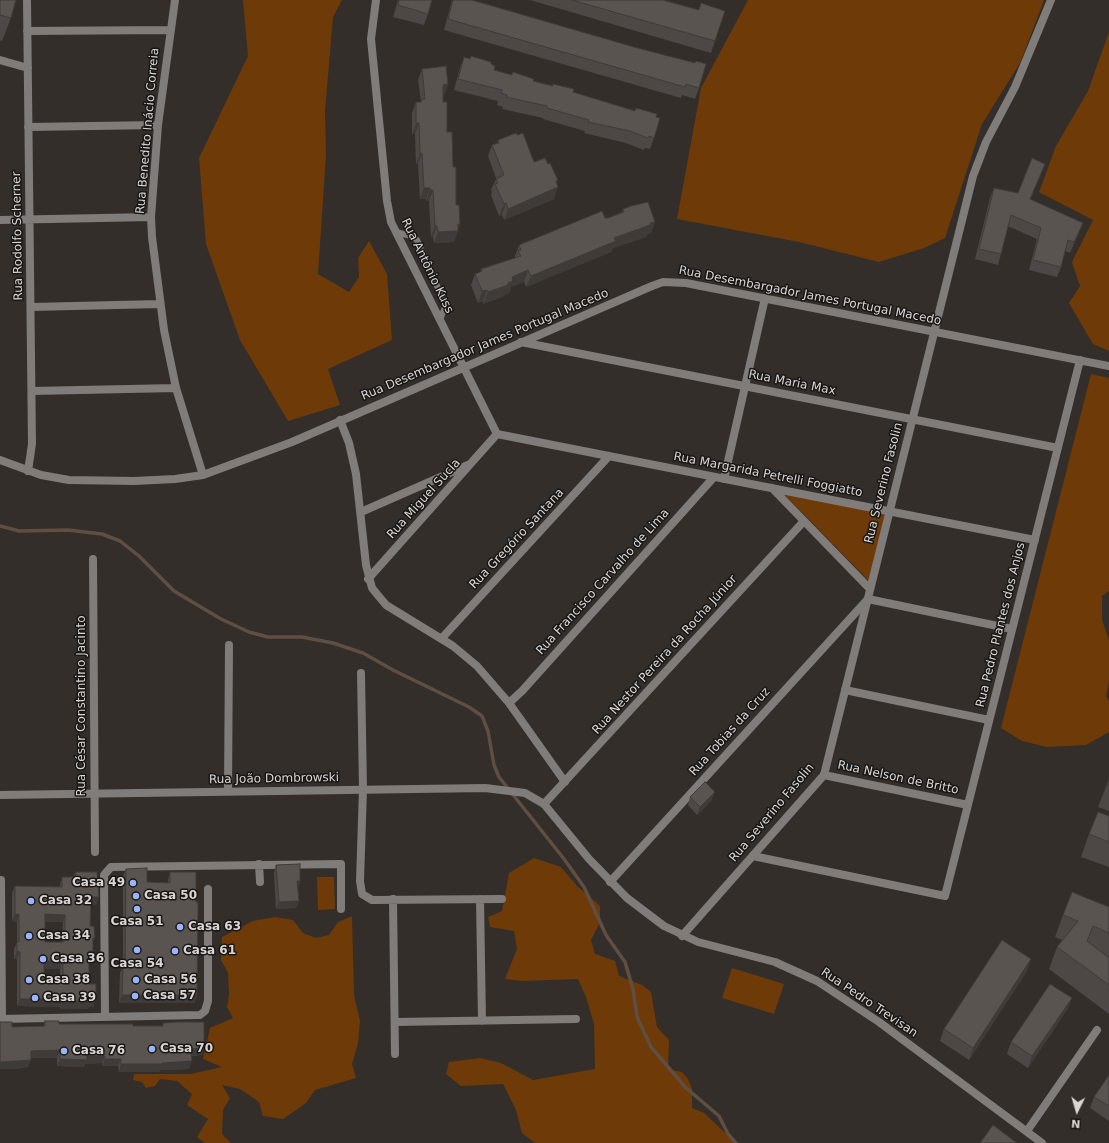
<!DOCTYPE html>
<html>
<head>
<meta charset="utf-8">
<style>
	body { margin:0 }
	#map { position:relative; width:1109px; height:1143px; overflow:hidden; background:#332e2a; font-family:"DejaVu Sans",sans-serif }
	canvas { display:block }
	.north { position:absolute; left:1057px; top:1091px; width:40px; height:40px; -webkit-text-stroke:3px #191715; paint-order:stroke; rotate:185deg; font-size:11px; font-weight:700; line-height:16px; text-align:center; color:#d9d6d4 }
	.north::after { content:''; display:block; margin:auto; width:14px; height:18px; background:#d9d6d4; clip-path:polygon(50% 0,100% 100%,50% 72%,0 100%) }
</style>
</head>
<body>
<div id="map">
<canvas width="1109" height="1143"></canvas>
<div class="north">N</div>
</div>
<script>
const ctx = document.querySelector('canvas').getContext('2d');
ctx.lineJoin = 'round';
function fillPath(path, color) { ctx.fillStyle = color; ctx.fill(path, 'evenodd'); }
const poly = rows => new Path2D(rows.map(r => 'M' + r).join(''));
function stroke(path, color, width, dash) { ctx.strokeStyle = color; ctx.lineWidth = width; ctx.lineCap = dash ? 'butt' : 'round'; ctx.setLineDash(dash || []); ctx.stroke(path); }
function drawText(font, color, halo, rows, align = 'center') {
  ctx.font = font + ' "DejaVu Sans",sans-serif'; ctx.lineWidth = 3; ctx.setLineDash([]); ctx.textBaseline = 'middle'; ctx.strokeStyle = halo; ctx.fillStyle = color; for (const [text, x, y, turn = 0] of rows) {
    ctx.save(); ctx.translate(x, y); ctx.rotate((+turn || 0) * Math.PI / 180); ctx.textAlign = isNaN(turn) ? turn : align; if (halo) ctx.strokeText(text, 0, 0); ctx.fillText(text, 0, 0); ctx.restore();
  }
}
fillPath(poly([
	[243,0,342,0,333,17,325,111,326,155,318,274,349,292,359,277,358,258,369,241,387,274,392,340,328,369,340,405,288,421,240,340,206,244,199,158,248,56],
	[748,0,1044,0,1020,63,982,124,945,238,924,248,879,262,799,242,677,219,701,88],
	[1109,32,1109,351,1093,344,1069,303,1080,286,1072,262,1093,220,1039,192,1056,146,1088,91],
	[1091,374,1109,378,1109,591,1102,596,1102,620,1109,640,1109,681,1106,696,1109,701,1109,732,1086,745,1047,747,1022,741,1001,728],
	[782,492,885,514,869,581],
	[534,858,561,867,577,886,600,906,600,922,591,940,595,954,615,961,619,976,642,985,651,992,657,1027,669,1040,668,1069,682,1072,688,1079,692,1089,692,1108,704,1113,736,1143,535,1143,522,1133,516,1110,503,1084,461,1086,446,1074,449,1062,480,1058,501,1063,533,1080,595,1069,594,1024,586,997,578,979,522,981,505,979,517,949,514,931,490,927,488,917,502,911,509,873],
	[317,877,334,877,335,909,318,910],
	[352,916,354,995,360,1021,358,1043,352,1064,356,1078,315,1090,306,1103,283,1119,263,1116,259,1102,240,1089,222,1085,230,1098,223,1110,222,1134,231,1143,205,1143,197,1137,208,1119,187,1105,192,1094,177,1081,160,1079,155,1086,146,1088,142,1082,133,1080,134,1074,191,1074,222,1067,203,1059,210,1028,233,1018,227,1007,229,994,228,973,221,960,222,937,253,921,275,917,293,920,303,933,316,938,329,935,338,922],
	[732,968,784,984,774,1014,722,998]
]), '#6e3a08');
stroke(poly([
	[0,526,19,531,68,530,102,534,120,541,139,556,174,591,221,619,249,632,268,637,302,637,333,643,363,653,393,670,469,707,482,716,488,731,494,765,499,777,564,859,584,887,606,935,625,962,633,989,637,1017,651,1047,685,1087,719,1116,728,1134,736,1143]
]), '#5f4e42', 3.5);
stroke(poly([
	[396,232,411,236,417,240,444,302,445,307,440,320]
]), '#7f7c7a', 6);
stroke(poly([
	[27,0,32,444,28,471],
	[175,0,158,125,151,217,152,237,164,330,176,388,203,475],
	[376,0,371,39,387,201,391,222,497,434],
	[27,31,170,30],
	[0,60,28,68],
	[28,127,158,125],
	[0,220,151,217],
	[31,307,160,304],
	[521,342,1058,448],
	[32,391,176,388],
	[340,420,349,443,356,474,366,565,372,588,386,605,453,646,477,666,509,703,565,782],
	[497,434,1035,540],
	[0,460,41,475,69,480,134,481,175,479,203,475,292,442,652,286,663,282,686,283,1109,366],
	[724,479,765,298],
	[772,488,870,589],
	[361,512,468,465],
	[93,559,95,852],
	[368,579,497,434],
	[442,638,609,456],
	[361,673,363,789,360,881,362,894,372,900,502,899],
	[845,690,989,720],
	[509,703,522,691,714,477],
	[824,775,968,805],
	[228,791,229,645],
	[544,804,804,521],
	[753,856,945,896,1080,360],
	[259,864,260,882],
	[1,880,2,1019],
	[610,882,868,599,1012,629],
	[393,899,395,1054],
	[480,899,482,1021],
	[105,1017,104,875,111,867,341,864,341,909],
	[0,1019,200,1015,205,1011,208,1001,208,889],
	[395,1022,576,1019],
	[1027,1131,1097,1030]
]), '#7f7c7a', 8);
stroke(poly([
	[0,795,485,788,525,793,544,804,589,859,627,898,664,926,698,942,775,962,817,981,879,1022,1042,1143],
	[682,936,824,775,973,176,986,142,1015,87,1051,0]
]), '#7f7c7a', 8);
fillPath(poly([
	[0,0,11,18,2,41,0,40],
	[398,0,432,0,428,14,424,25,393,17],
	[452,0,472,0,699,88,695,99,682,95,681,98,444,30],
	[530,0,663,0,715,41,711,53],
	[464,57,491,64,494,70,573,92,656,117,654,138,650,149,645,148,644,150,626,143,584,133,585,131,543,119,543,118,502,109,503,107,497,105,498,101,454,90,460,68],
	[422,69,448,84,444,95,443,96,443,102,447,132,453,167,456,205,460,224,454,242,434,243,433,237,431,237,429,201,426,201,426,199,420,199,418,164,416,164,415,134,412,134,412,113,416,102,421,102,418,80],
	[498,140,534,162,557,183,554,199,504,220,502,215,499,216,491,195,492,192,491,190,496,179,496,178,488,156,492,145,497,143],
	[1045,164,1030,200,1079,233,1070,253,1065,251,1061,267,1057,277,1029,270,1037,239,1008,226,1001,254,998,265,975,259,990,198,994,188,1018,193],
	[623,209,655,222,651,233,647,234,646,237,613,248,611,252,526,287,524,282,511,287,509,293,505,294,504,296,483,304,483,301,478,303,471,285,475,274,480,272,481,269,515,258,515,256,519,245,605,218,608,218,622,212],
	[1109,779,1109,811,1098,807],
	[690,797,712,800,697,815,688,805],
	[1109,816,1109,867,1081,857,1089,834],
	[276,865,300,881,298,887,299,901,296,908,276,909,274,873],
	[126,869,147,882,168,883,168,880,170,872,196,902,197,995,194,1003,119,1003,120,973,123,966,123,876],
	[76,872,99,897,96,905,91,905,90,926,93,943,93,951,90,959,89,959,89,984,96,999,93,1007,89,1007,88,1009,60,1009,60,1007,17,1006,17,959,14,959,14,949,17,942,17,922,12,921,12,893,15,886,60,887,60,885,62,877,73,877],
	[45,922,63,922,62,940,62,942,45,942],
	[44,969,60,969,60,981,44,981],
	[1109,907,1109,1014,1049,969,1057,947,1062,940,1055,937,1063,915],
	[1027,971,969,1060,940,1041,944,1029],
	[1072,998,1067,1010,1028,1068,1007,1054,1011,1042],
	[45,1021,59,1024,133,1026,162,1026,163,1023,202,1055,191,1056,189,1069,160,1070,159,1072,119,1072,118,1066,102,1066,102,1063,85,1064,84,1067,57,1066,57,1058,31,1058,28,1067,15,1069,0,1069,0,1022,12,1027,43,1027],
	[1109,1075,1109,1121,1090,1108,1094,1097]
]), '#4d4845');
fillPath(poly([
	[448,84,444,95,439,96,443,85],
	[416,123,419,123,415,134,412,134],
	[420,153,422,153,418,164,416,164],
	[1045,164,1041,174,1026,210,1030,199],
	[558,180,555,189,558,187,554,199,504,220,508,209],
	[424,188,430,188,426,199,420,199],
	[430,190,433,190,429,201,426,201],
	[506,203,502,215,499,216,504,204],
	[655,222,651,233,647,234,646,237,613,248,611,252,526,287,531,276,614,238],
	[1083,223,1079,233,1070,253,1074,242],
	[458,224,460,224,454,242,434,243,438,232],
	[435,226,437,226,433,237,431,237],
	[528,270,524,282,511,287,509,293,505,294,504,296,483,304,488,292,512,277],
	[487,290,483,301,478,303,482,291],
	[715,792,712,800,697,815,700,807],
	[297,881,300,881,297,888],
	[91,897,99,897,96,905,88,905],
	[299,901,296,908,276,909,279,902],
	[15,914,19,914,17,922,12,921],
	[45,914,65,915,63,922,42,922],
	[17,951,20,952,17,959,14,959],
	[89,951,93,951,90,959,86,959],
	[1031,959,1027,971,969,1060,973,1048],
	[44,961,63,961,60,969,41,969],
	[122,995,197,995,194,1003,119,1003],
	[1072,998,1067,1010,1028,1068,1032,1056],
	[20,999,63,999,60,1007,17,1006],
	[96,999,93,1007,89,1007,88,1009,60,1009,63,1001],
	[204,1048,202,1055,188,1056,191,1049],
	[60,1050,57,1058,28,1058,31,1051],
	[87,1056,105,1056,102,1063,85,1064,84,1067,57,1066,60,1059],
	[105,1059,121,1059,118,1066,102,1066],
	[31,1060,28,1067,15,1069,0,1069,0,1062],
	[192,1061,189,1069,160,1070,159,1072,119,1072,121,1064]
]), '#3f3b38');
const building = poly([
	[0,0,16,0,11,18,0,15,0,0],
	[399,0,432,0,428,14,398,5,399,0],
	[453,0,472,0,634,47,695,63,696,61,706,64,699,88,686,84,685,87,448,19,453,0],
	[572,0,663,0,699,10,701,3,725,11,715,41,572,0],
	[471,56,491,62,491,64,495,66,494,70,512,75,513,72,534,79,533,81,553,86,553,84,574,89,573,92,635,111,636,108,657,114,656,117,660,118,654,138,649,136,648,138,630,131,588,122,589,120,547,108,547,106,506,97,507,95,501,93,502,90,458,79,464,57,470,59,471,56],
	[446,66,448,84,443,85,443,102,447,102,447,132,452,132,453,167,456,167,456,205,459,205,460,224,458,224,458,231,438,232,437,226,435,226,433,190,430,190,430,188,424,188,422,153,420,153,419,123,416,123,416,102,421,102,422,99,425,99,422,69,446,66],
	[516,133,517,135,523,133,534,162,545,158,548,164,550,163,558,180,556,181,558,187,508,209,506,203,504,204,495,184,498,183,496,179,504,175,492,145,499,143,498,140,516,133],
	[1032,158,1045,164,1030,199,1083,223,1074,242,1068,240,1061,267,1033,260,1041,228,1011,215,1001,254,979,249,994,188,1018,193,1032,158],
	[648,202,655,222,650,223,650,225,614,238,616,241,531,276,528,270,512,277,513,281,508,283,508,285,488,292,487,290,482,291,475,274,482,271,481,269,521,256,518,251,521,250,519,245,602,211,605,218,608,218,624,212,623,209,631,206,648,202],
	[1109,779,1109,786,1107,785,1109,779],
	[705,782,715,792,700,807,690,797,705,782],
	[1098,812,1109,816,1109,842,1089,834,1098,812],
	[300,864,300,881,297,881,299,901,279,902,276,865,300,864],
	[147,868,147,882,170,883,170,872,196,872,196,902,198,902,198,913,197,995,122,995,123,966,125,966,126,869,147,868],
	[76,872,97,872,99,897,91,897,90,926,94,926,95,938,93,938,93,951,89,951,89,984,96,984,96,999,91,1000,91,1001,63,1001,63,999,20,999,20,952,17,951,17,942,19,942,19,914,15,914,15,886,62,887,62,877,75,877,76,872],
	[45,914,65,915,65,940,63,940,63,942,45,942,45,914],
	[44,961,63,961,63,982,44,981,44,961],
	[1072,892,1109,907,1109,933,1093,926,1087,941,1109,958,1109,985,1057,947,1078,921,1063,915,1072,892],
	[1002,940,1031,959,973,1048,944,1029,1002,940],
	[1050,984,1072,998,1032,1056,1011,1042,1050,984],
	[45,1021,59,1021,59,1024,133,1024,133,1026,163,1026,163,1023,176,1022,204,1022,204,1048,191,1049,192,1061,162,1063,162,1064,121,1064,121,1059,105,1059,105,1056,87,1056,87,1060,60,1059,60,1050,31,1051,31,1060,17,1061,0,1062,0,1022,12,1022,12,1027,45,1026,45,1021],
	[1109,1075,1109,1106,1094,1097,1109,1075],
	[993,1125,1017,1143,980,1143,993,1125]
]);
fillPath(building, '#5a5450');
stroke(building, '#3f3b38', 1);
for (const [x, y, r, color] of [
	[133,883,4,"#99b5fd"],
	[136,896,4,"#99b5fd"],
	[31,901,4,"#99b5fd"],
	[137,909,4,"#99b5fd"],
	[180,927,4,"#99b5fd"],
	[29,936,4,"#99b5fd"],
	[137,950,4,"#99b5fd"],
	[175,951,4,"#99b5fd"],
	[43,959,4,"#99b5fd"],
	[29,980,4,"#99b5fd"],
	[136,980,4,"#99b5fd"],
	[135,996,4,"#99b5fd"],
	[35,998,4,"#99b5fd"],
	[152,1049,4,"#99b5fd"],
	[64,1051,4,"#99b5fd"]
]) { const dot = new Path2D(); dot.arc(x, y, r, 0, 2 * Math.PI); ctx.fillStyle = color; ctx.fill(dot); stroke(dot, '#191715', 1.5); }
drawText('12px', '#d9d6d4', '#191715', [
	["Rua Benedito Inácio Correia",148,131,-85],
	["Rua Rodolfo Scherner",18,236,-91],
	["Rua Antônio Kuss",427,266,64],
	["Rua Desembargador James Portugal Macedo",810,296,11],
	["Rua Desembargador James Portugal Macedo",485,345,-23],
	["Rua Maria Max",792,383,11],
	["Rua Margarida Petrelli Foggiatto",768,475,11],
	["Rua Severino Fasolin",884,483,-76],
	["Rua Miguel Sucla",424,499,-48],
	["Rua Gregório Santana",517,539,-47],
	["Rua Francisco Carvalho de Lima",603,582,-48],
	["Rua Pedro Plantes dos Anjos",1001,625,-76],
	["Rua Nestor Pereira da Rocha Júnior",665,655,-48],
	["Rua César Constantino Jacinto",82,706,-90],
	["Rua Tobias da Cruz",730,732,-48],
	["Rua Nelson de Britto",898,778,12],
	["Rua João Dombrowski",274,779,-1],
	["Rua Severino Fasolin",772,813,-50],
	["Rua Pedro Trevisan",869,1003,34]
]);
drawText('bold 12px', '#d9d6d4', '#191715', [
	["Casa 49",125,883,"right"],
	["Casa 50",144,896],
	["Casa 32",39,901],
	["Casa 51",137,922,"center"],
	["Casa 63",188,927],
	["Casa 34",37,936],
	["Casa 61",183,951],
	["Casa 36",51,959],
	["Casa 54",137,964,"center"],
	["Casa 38",37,980],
	["Casa 56",144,980],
	["Casa 57",143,996],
	["Casa 39",43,998],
	["Casa 70",160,1049],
	["Casa 76",72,1051]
], 'left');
</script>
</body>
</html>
